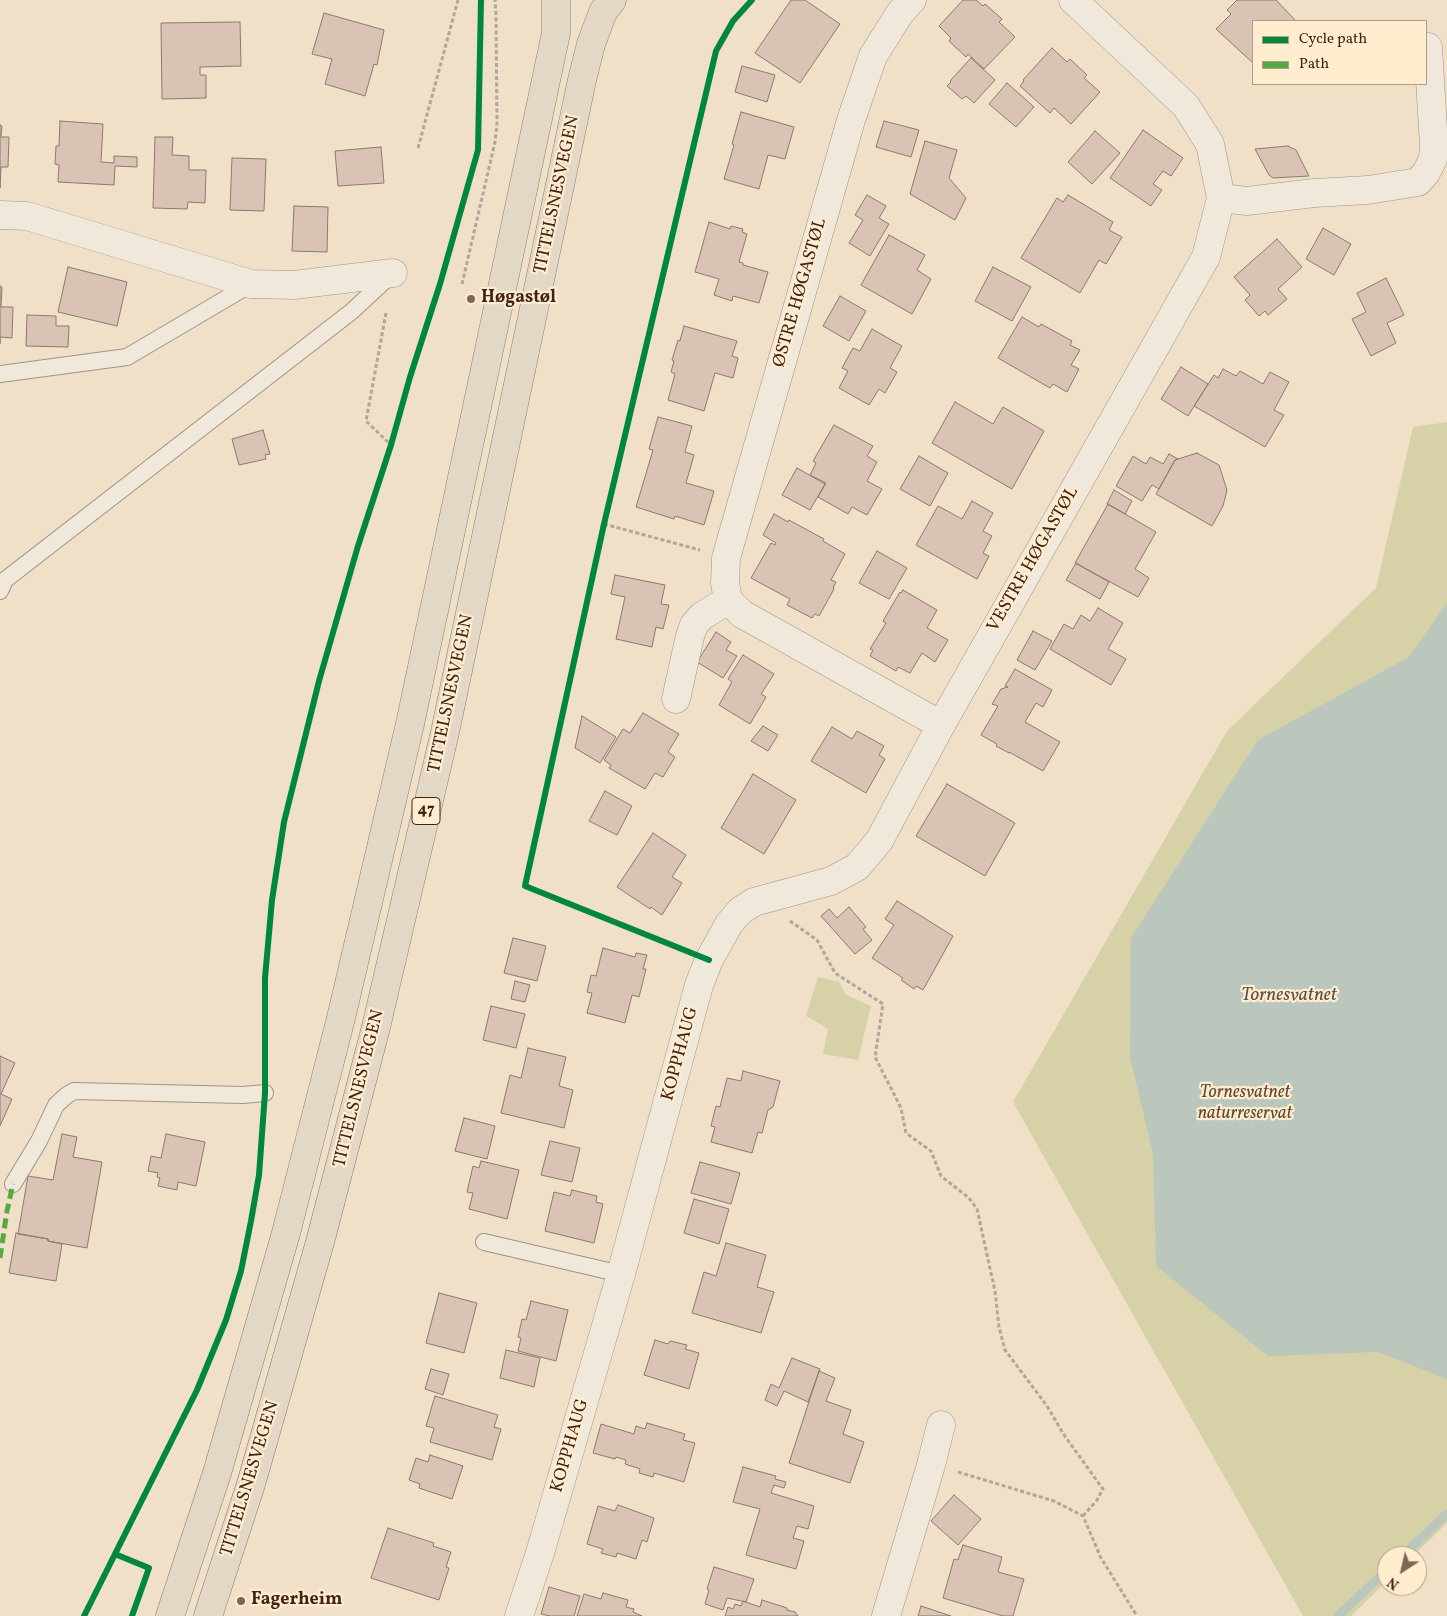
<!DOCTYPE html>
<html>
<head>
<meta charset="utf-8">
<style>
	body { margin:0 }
	#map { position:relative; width:1447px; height:1616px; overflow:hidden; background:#efe0c7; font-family:Vollkorn,serif }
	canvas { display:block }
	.legend { position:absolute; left:1252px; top:20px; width:175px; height:65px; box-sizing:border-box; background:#ffedd0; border:1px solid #b39c86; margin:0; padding:6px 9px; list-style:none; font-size:15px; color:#422316 }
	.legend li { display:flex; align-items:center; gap:10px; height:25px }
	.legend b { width:25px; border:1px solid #b39c86 }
	.north { position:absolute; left:1377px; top:1546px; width:50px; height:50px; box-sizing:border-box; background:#ffedd0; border:1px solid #b39c86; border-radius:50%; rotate:215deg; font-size:14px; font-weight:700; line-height:20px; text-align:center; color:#422316 }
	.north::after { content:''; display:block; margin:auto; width:18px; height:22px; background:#7f6554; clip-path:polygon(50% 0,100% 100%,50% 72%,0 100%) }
</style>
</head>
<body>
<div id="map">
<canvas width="1447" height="1616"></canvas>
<ul class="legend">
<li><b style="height:6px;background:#00873e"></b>Cycle path</li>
<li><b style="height:6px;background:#56aa42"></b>Path</li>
</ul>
<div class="north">N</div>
</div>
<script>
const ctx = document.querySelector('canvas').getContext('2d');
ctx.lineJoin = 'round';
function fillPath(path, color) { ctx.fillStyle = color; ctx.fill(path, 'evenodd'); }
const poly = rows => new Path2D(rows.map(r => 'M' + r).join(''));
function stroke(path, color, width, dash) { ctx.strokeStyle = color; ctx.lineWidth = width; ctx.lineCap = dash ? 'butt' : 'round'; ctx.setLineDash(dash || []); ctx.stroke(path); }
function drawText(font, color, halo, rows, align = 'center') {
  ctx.font = font + ' Vollkorn,serif'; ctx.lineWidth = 4.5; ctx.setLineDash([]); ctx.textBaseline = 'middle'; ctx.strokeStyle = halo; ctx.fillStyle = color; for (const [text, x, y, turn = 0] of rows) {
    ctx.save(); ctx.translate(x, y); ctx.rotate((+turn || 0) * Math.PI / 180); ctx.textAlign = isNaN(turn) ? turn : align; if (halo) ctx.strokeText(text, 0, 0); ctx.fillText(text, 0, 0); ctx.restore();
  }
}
fillPath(poly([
	[1447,422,1447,1523,1413,1556,1387,1556,1387,1581,1351,1616,1303,1616,1013,1102,1227,731,1376,588,1413,427],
	[818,977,839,982,846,995,871,1006,858,1060,823,1054,828,1029,806,1016]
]), '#d6d1a7');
fillPath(poly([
	[1447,603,1447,1379,1379,1352,1268,1356,1156,1266,1153,1154,1130,1057,1131,938,1258,740,1409,657]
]), '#bbc7bd');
stroke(poly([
	[1402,1556,1447,1514],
	[1338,1616,1387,1570]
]), '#bbc7bd', 9);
const building = poly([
	[791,0,805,0,840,24,800,83,755,53,791,0],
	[963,0,976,0,983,6,985,4,1002,19,999,22,1015,37,984,69,968,54,966,57,949,41,951,38,939,26,963,0],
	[1237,0,1276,0,1296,21,1253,21,1253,63,1216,29,1231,14,1227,10,1237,0],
	[324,13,384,30,377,65,374,64,365,96,325,84,332,59,312,54,324,13],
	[240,22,241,66,200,67,200,75,206,75,206,98,162,99,161,23,240,22],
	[1052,48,1067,62,1070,59,1087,75,1084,78,1100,92,1071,124,1054,108,1050,113,1020,86,1024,81,1023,80,1052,48],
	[971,58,995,80,974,103,966,96,962,99,947,86,951,82,950,81,971,58],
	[742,66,775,75,767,102,735,92,742,66],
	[1007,83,1034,107,1016,127,989,104,1007,83],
	[741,112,794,127,785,159,768,155,759,189,724,179,734,145,732,144,741,112],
	[60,121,103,124,101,162,114,163,114,156,137,157,137,167,115,166,114,185,58,182,59,165,55,164,56,146,59,146,60,121],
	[884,121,919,130,911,157,876,147,884,121],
	[0,125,2,126,1,137,9,137,8,167,1,167,0,188,0,125],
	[1143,130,1183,158,1171,176,1163,171,1153,184,1162,190,1151,206,1110,178,1143,130],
	[1095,131,1120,153,1092,184,1068,162,1095,131],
	[155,137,173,137,172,155,189,156,189,170,206,170,205,203,188,202,187,209,153,208,155,137],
	[925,141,957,150,949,178,966,198,955,220,910,194,925,141],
	[1288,146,1296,150,1309,176,1273,178,1269,175,1255,149,1288,146],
	[381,147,384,183,338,186,335,151,381,147],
	[232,158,266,159,264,211,230,210,232,158],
	[867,195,886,206,879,218,889,224,870,256,849,243,863,220,855,215,867,195],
	[1068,195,1113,222,1109,230,1122,237,1106,264,1099,260,1080,293,1021,258,1057,198,1063,202,1068,195],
	[294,206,328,207,327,252,292,251,294,206],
	[709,222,730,229,731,226,743,229,742,232,747,234,739,262,743,263,743,265,768,272,759,303,733,296,732,301,714,295,719,279,695,272,709,222],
	[1323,228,1351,244,1334,275,1306,259,1323,228],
	[889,235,925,255,917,270,931,279,912,314,861,285,889,235],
	[1277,239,1302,267,1278,289,1287,299,1268,315,1265,311,1259,316,1245,300,1250,295,1234,277,1277,239],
	[68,267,127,282,117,326,58,312,68,267],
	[993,267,1031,287,1012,321,975,301,993,267],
	[1386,278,1404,315,1387,323,1396,343,1371,356,1352,319,1366,312,1357,293,1386,278],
	[0,286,2,287,1,307,13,307,12,338,0,337,0,344,0,286],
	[840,296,866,311,849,341,823,326,840,296],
	[27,315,56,316,56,326,69,326,68,347,26,346,27,315],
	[1022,317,1039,327,1041,324,1072,341,1070,345,1080,350,1071,365,1079,369,1067,392,1053,384,1050,388,998,358,1022,317],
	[684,326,737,341,732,356,738,358,733,378,715,373,704,411,668,400,675,374,671,372,674,361,672,360,678,340,680,341,684,326],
	[872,329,902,346,890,368,897,372,885,393,879,389,869,405,839,388,848,371,842,368,853,348,860,351,872,329],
	[1181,367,1208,384,1188,416,1161,399,1181,367],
	[1223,369,1236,376,1240,371,1263,384,1270,372,1289,382,1274,410,1284,415,1265,447,1194,406,1214,375,1218,378,1223,369],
	[955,402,993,424,1003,407,1044,431,1012,489,932,443,955,402],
	[658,417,692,426,685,452,694,455,686,483,714,491,704,525,675,516,674,519,636,507,653,450,649,449,658,417],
	[834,425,873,446,867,456,877,462,867,481,882,489,867,515,852,507,848,514,818,497,826,483,810,475,816,463,813,461,834,425],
	[263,430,270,454,265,455,266,459,239,465,232,439,263,430],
	[1197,453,1219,465,1227,490,1223,506,1212,526,1156,494,1175,460,1197,453],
	[1169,454,1178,459,1175,460,1159,489,1152,485,1142,501,1116,486,1133,456,1146,464,1150,457,1163,464,1169,454],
	[919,456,948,473,930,506,900,489,919,456],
	[797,468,825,484,810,510,782,495,797,468],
	[1114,490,1132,501,1125,514,1107,504,1114,490],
	[972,501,993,513,983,531,992,536,983,553,989,556,977,579,916,545,938,506,962,519,972,501],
	[1108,504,1156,532,1135,569,1149,578,1138,597,1075,563,1108,504],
	[774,514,788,522,789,520,824,539,823,541,845,554,831,580,836,582,833,588,834,589,819,616,815,614,812,618,787,605,790,599,751,578,771,543,775,545,776,543,763,535,774,514],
	[877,551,907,568,889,599,859,583,877,551],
	[1076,563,1109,582,1100,599,1066,580,1076,563],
	[615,575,665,585,661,604,669,605,663,629,656,627,652,647,616,639,625,597,611,594,615,575],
	[903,590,937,610,927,628,948,640,935,662,922,653,910,673,898,667,896,671,870,656,873,650,870,649,886,623,883,621,900,592,901,593,903,590],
	[1098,608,1123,623,1108,649,1126,659,1111,685,1050,649,1064,624,1073,629,1081,615,1090,621,1098,608],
	[1033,631,1052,641,1035,670,1017,660,1033,631],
	[716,632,731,642,726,650,737,656,723,678,697,662,716,632],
	[743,655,774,674,761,694,766,697,750,724,719,705,732,682,728,679,743,655],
	[1015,669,1052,690,1043,707,1036,703,1025,722,1060,742,1043,771,1009,752,1009,753,996,746,997,744,981,735,998,706,992,704,1001,689,1008,687,1005,686,1015,669],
	[643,713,679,734,668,752,675,757,663,777,655,773,645,789,609,768,611,765,604,760,623,729,630,733,643,713],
	[582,716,616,737,600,763,575,748,582,716],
	[763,726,778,735,768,751,751,741,763,726],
	[832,727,852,739,857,731,884,746,879,755,885,759,866,793,811,761,832,727],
	[753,774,796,800,764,854,721,828,753,774],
	[947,784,1015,823,985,876,916,836,947,784],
	[605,791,632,806,617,835,589,821,605,791],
	[653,833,686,855,672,877,682,883,662,915,651,907,650,909,617,887,653,833],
	[897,901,953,936,923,990,916,986,914,989,901,980,903,978,872,958,894,925,885,919,897,901],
	[849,907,866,927,863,929,872,940,855,954,821,916,829,909,837,918,849,907],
	[513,938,546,946,537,981,504,973,513,938],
	[603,948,635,957,636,953,647,955,643,969,646,969,639,997,632,995,625,1023,587,1013,592,993,587,992,591,975,596,976,603,948],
	[515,981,530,985,525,1002,511,999,515,981],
	[491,1006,525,1014,516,1048,483,1040,491,1006],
	[528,1048,566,1057,559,1086,573,1090,564,1128,501,1113,510,1075,521,1078,528,1048],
	[0,1056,15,1063,1,1094,12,1099,0,1126,0,1056],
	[743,1071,780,1081,773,1107,768,1110,762,1133,758,1132,752,1153,711,1142,715,1127,711,1126,716,1106,720,1107,727,1078,741,1081,743,1071],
	[464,1118,495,1126,487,1159,455,1151,464,1118],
	[62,1134,77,1137,73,1157,102,1162,87,1248,48,1241,48,1239,18,1234,28,1176,53,1180,62,1134],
	[166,1134,205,1142,196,1186,178,1182,177,1190,158,1186,160,1178,157,1177,158,1173,148,1171,151,1156,161,1158,166,1134],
	[550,1141,580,1148,572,1182,541,1175,550,1141],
	[481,1161,519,1170,507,1219,469,1209,473,1193,467,1192,473,1166,479,1168,481,1161],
	[700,1162,740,1173,731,1204,691,1193,700,1162],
	[572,1190,597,1196,596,1202,603,1204,594,1243,545,1231,554,1192,570,1196,572,1190],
	[694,1199,729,1209,719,1244,684,1233,694,1199],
	[16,1233,48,1239,48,1241,62,1244,56,1281,9,1273,16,1233],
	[726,1243,766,1255,757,1287,774,1292,761,1333,692,1313,704,1272,716,1276,726,1243],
	[439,1293,477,1303,464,1353,426,1343,439,1293],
	[531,1301,568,1310,556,1361,518,1351,521,1338,518,1337,522,1319,526,1320,531,1301],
	[655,1340,668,1344,670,1341,687,1345,685,1349,699,1353,689,1389,644,1375,655,1340],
	[506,1350,540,1358,534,1387,500,1378,506,1350],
	[792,1358,820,1369,808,1402,784,1391,777,1406,765,1400,771,1384,779,1388,792,1358],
	[431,1369,449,1374,443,1395,425,1389,431,1369],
	[819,1371,835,1378,826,1401,851,1410,843,1434,864,1442,850,1483,789,1463,819,1371],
	[435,1396,498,1415,494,1427,501,1429,492,1460,430,1442,434,1428,426,1426,435,1396],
	[647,1423,685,1434,683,1440,695,1443,684,1482,654,1473,653,1477,639,1473,640,1469,625,1464,626,1460,616,1457,615,1459,593,1453,601,1424,634,1434,636,1426,645,1429,647,1423],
	[430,1455,463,1466,452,1499,419,1488,420,1484,409,1480,416,1458,428,1462,430,1455],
	[743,1467,776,1476,775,1479,786,1482,784,1488,774,1485,771,1493,814,1506,808,1529,797,1526,793,1538,804,1541,796,1569,746,1555,760,1509,733,1502,743,1467],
	[954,1495,981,1519,958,1545,931,1521,954,1495],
	[618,1505,654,1518,647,1542,642,1540,636,1559,617,1553,616,1557,601,1553,603,1549,587,1544,598,1506,615,1511,618,1505],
	[388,1528,434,1543,433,1546,451,1552,446,1567,449,1568,439,1600,371,1578,388,1528],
	[963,1545,1002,1557,998,1572,1024,1579,1013,1616,1003,1616,943,1598,954,1559,958,1560,963,1545],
	[714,1567,754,1579,746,1602,727,1598,723,1610,705,1604,709,1590,707,1589,714,1567],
	[549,1587,580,1596,574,1616,550,1616,541,1614,549,1587],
	[603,1593,628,1600,626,1607,634,1609,633,1612,642,1616,577,1616,584,1594,601,1599,603,1593],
	[762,1600,787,1608,787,1610,795,1612,798,1616,725,1616,728,1607,733,1609,735,1604,741,1606,743,1601,760,1607,762,1600],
	[921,1606,951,1616,918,1616,921,1606]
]);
fillPath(building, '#dac3b5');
stroke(building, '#887b6d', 1);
const lane = poly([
	[0,374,127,357,251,284],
	[0,591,5,580,351,312,392,274],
	[13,1184,39,1141,56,1105,67,1095,74,1091,243,1095,265,1093],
	[484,1242,621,1274]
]);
const street = poly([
	[912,0,900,13,873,56,851,120,726,558,725,583,728,600,742,614,941,725],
	[1221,198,1247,201,1314,193,1368,190,1418,182,1426,173,1433,159,1434,145,1428,47],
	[0,215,27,216,251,284,294,285,393,273],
	[676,699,690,636,694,625,702,616,728,600],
	[519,1616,540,1553,621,1274,699,985,709,960,729,924,740,911,754,902,831,881,857,867,879,841,941,725,1206,257,1221,198,1210,144,1186,106,1073,0],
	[886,1616,931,1465,941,1425]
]);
const primary = poly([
	[170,1616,217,1473,286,1233,341,1018,410,724,556,33,556,0],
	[208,1616,251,1484,320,1242,376,1027,445,732,582,80,591,44,603,12,612,0]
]);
stroke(lane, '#a09485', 18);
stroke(street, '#a09485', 29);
stroke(primary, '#887b6d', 29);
stroke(poly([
	[418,148,458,0],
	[462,284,495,142,497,123,496,15,495,0],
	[386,313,366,421,391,445],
	[604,524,700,550],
	[790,921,817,940,835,973,883,1004,875,1057,901,1108,906,1133,931,1151,941,1176,969,1198,977,1209,995,1291,999,1327,1005,1350,1047,1406,1064,1435,1103,1489,1097,1500,1083,1516],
	[958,1472,1054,1501,1083,1516,1101,1558,1137,1616]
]), '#afa69c', 3, [4, 2.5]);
stroke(lane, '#f0e8db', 16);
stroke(street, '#f0e8db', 28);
stroke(primary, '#e3d8c6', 28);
stroke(poly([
	[0,1258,7,1211,13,1184]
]), '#56aa42', 5, [10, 5]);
stroke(poly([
	[709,960,525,886,604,524,716,51,733,21,752,0],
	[115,1554,149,1568,132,1616],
	[84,1616,197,1390,226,1320,241,1271,251,1221,259,1175,265,1093,265,978,272,900,284,822,319,681,358,546,391,445,410,377,440,284,478,150,481,0]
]), '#00873e', 6);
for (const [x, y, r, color] of [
	[471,299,5,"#7f6554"],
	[241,1601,5,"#7f6554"]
]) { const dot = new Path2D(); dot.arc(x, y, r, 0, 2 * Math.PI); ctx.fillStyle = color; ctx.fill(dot); stroke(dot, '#ffedd0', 2); }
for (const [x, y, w] of [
	[426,811,28]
]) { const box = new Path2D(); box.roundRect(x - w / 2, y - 13.5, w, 27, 4); ctx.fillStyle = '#ffedd0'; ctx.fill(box); stroke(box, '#422316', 1); }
drawText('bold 16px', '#422316', null, [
	["47",426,811]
]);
drawText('18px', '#422316', '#ffedd0', [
	["TITTELSNESVEGEN",558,195,-78],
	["ØSTRE HØGASTØL",801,293,-74],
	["VESTRE HØGASTØL",1034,560,-60],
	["TITTELSNESVEGEN",452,694,-78],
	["KOPPHAUG",681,1054,-75],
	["TITTELSNESVEGEN",360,1089,-76],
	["KOPPHAUG",571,1446,-74],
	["TITTELSNESVEGEN",251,1479,-73]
]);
drawText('bold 18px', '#422316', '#ffedd0', [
	["Høgastøl",481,299],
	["Fagerheim",251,1601]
], 'left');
drawText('italic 18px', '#624b34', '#ffedd0', [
	["Tornesvatnet",1245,1094],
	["naturreservat",1245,1115]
]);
drawText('italic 19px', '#605147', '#ffedd0', [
	["Tornesvatnet",1289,997]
]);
</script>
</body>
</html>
